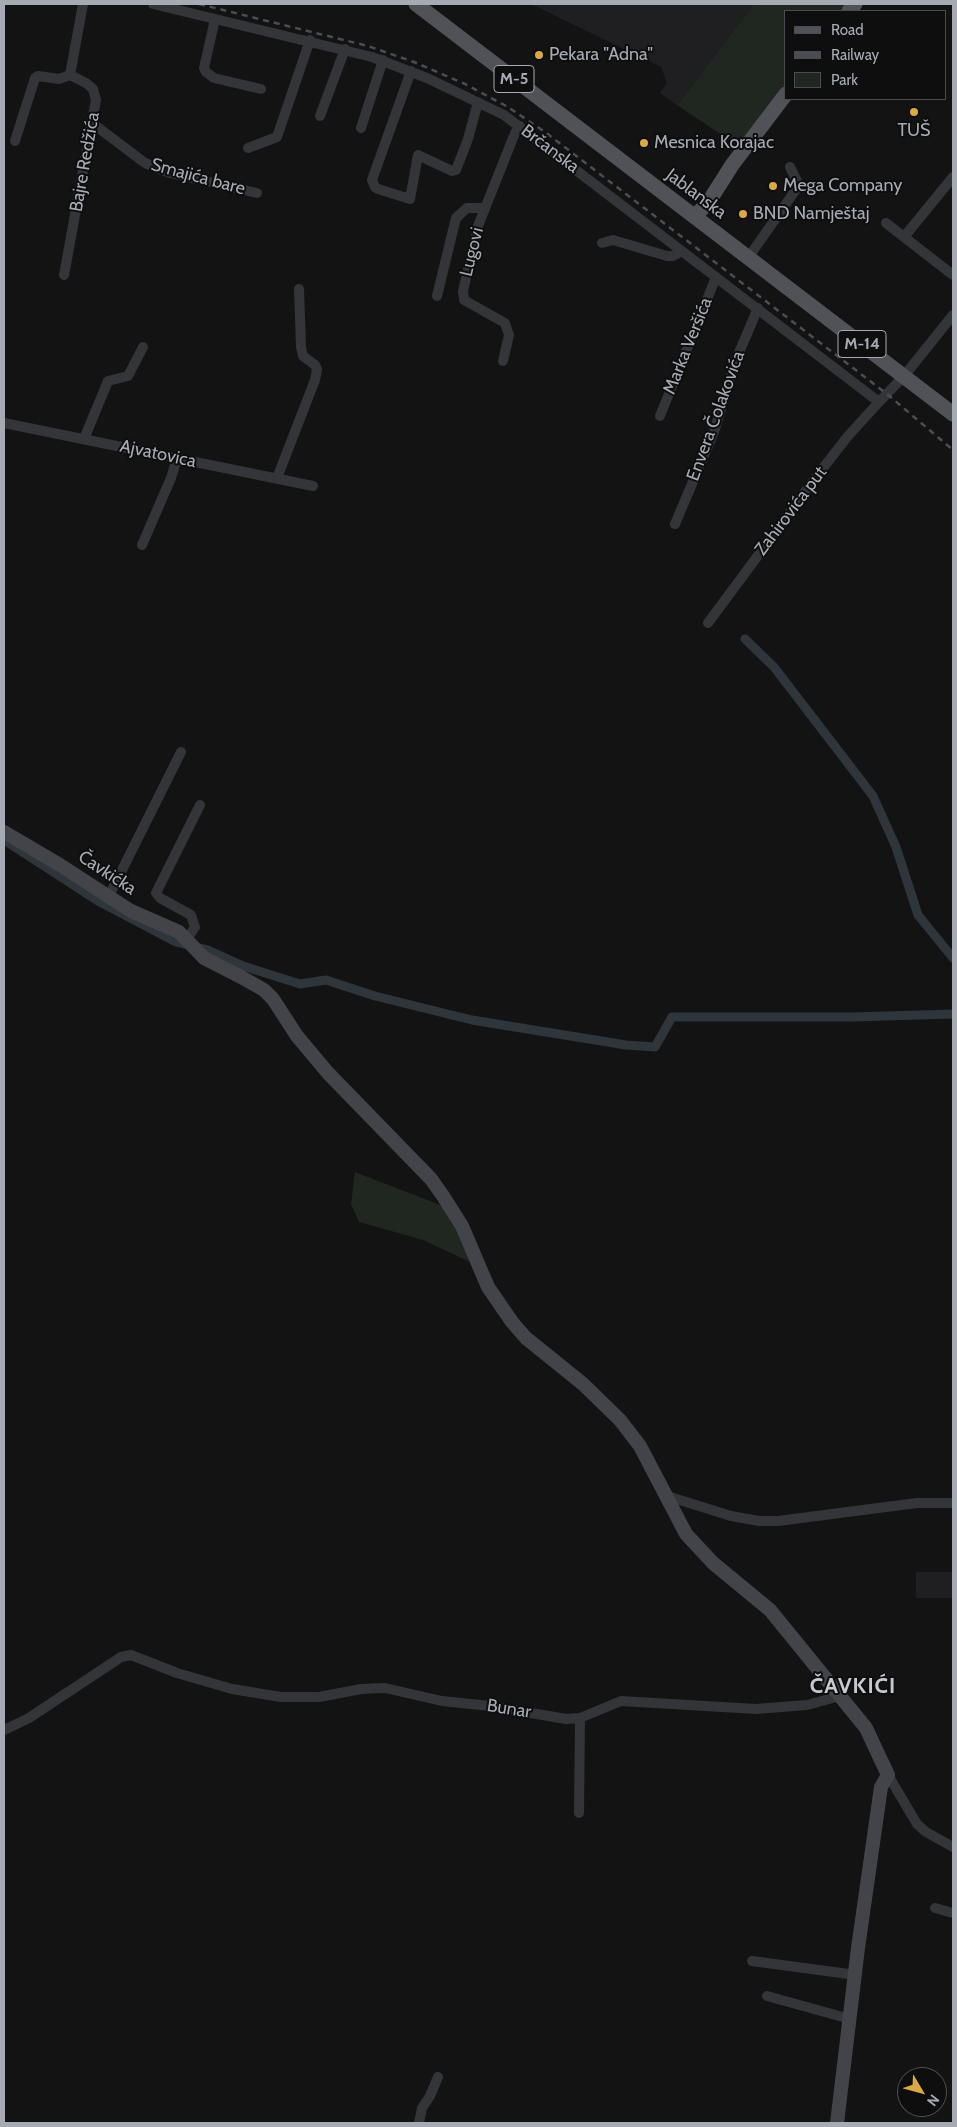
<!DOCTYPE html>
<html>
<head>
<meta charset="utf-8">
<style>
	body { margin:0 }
	#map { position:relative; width:957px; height:2127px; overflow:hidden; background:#131314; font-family:Cabin,sans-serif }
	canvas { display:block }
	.frame { position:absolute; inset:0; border:5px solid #a6aab3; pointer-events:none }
	.legend { position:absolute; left:784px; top:10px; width:162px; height:90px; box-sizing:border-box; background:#0e0e0f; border:1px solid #4b4c51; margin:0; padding:6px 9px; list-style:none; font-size:15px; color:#a6aab3 }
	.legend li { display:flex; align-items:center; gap:10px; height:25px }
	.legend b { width:25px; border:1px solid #4b4c51 }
	.north { position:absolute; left:897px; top:2067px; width:50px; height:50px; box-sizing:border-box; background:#0e0e0f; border:1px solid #4b4c51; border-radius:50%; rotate:127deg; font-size:14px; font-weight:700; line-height:20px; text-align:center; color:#a6aab3 }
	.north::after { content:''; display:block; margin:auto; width:18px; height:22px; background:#dca843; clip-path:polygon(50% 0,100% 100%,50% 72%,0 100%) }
</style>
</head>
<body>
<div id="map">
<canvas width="957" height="2127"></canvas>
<div class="frame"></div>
<ul class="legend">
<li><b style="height:6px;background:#515257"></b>Road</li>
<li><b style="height:6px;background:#4c4d52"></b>Railway</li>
<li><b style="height:14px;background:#202620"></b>Park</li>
</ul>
<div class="north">N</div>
</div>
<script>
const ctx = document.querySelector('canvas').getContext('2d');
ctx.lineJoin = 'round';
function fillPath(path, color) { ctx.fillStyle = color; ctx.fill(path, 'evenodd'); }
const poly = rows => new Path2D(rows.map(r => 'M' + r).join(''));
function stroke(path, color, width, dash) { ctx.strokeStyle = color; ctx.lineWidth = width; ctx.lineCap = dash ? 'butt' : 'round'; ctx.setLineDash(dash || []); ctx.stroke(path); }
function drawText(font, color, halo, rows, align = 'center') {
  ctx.font = font + ' Cabin,sans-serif'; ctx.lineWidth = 4; ctx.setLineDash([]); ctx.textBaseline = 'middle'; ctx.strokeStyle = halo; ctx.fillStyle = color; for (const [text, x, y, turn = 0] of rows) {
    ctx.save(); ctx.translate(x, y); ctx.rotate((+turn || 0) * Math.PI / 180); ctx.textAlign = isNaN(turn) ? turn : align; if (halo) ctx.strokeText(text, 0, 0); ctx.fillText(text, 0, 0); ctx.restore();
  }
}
fillPath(poly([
	[531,4,754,4,677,105,660,93,667,83,661,67],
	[916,1572,953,1572,953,1598,916,1598]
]), '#1f1f21');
fillPath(poly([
	[754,4,855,4,849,11,786,11,786,94,743,149,677,105],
	[355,1172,443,1206,458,1233,470,1262,423,1240,359,1222,351,1204]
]), '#202620');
stroke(poly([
	[745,639,774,667,873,796,896,847,918,915,953,958],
	[4,840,98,901,176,942,208,950,243,966,300,984,326,980,375,996,472,1020,626,1045,655,1047,672,1017,852,1017,953,1014]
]), '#2e353b', 9);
stroke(poly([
	[153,4,372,57,427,78,504,115,879,402,904,376,953,315],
	[215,19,204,68,206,72,214,78,261,89],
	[411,71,372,180,375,187,378,189,410,199,418,155,452,171,456,170,468,139,478,102],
	[320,116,345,49],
	[92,123,145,163,170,173,257,193],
	[361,128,383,60],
	[15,141,35,78,38,76,59,79,70,75],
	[248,148,277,137,310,40],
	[886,223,953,275],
	[904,237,953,177],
	[602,243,613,240,667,256,673,256,682,251],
	[748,258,797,188,797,181,790,167],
	[64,275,96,100,93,89,86,83,70,75,83,4],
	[437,296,456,218,467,208,485,208],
	[503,361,509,335,505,323,464,300,463,291,478,226,515,133,520,126],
	[660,416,716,277],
	[4,423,313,486],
	[84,439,108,381,128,376,143,347],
	[277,478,315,380,317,369,315,365,303,356,301,347,299,289],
	[675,524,714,432,735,362,758,308],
	[142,545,171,478,177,458],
	[708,623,816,477,848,436,879,402],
	[109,896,181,752],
	[187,939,195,927,191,915,160,898,156,893,200,805],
	[667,1496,731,1516,759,1521,778,1521,917,1503,953,1503],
	[4,1730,29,1718,121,1657,131,1655,177,1673,232,1689,281,1697,319,1697,361,1689,385,1688,442,1701,490,1706,566,1719,580,1718,621,1701,756,1709,807,1705,840,1696],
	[888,1775,917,1824,926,1832,953,1847],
	[579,1813,580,1718],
	[935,1908,953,1913],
	[752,1961,856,1975],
	[767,1996,850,2019],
	[419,2123,422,2108,430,2096,438,2077]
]), '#343539', 10);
stroke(poly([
	[4,832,60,865,131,911,179,932,204,958,243,978,264,990,273,999,297,1036,328,1073,431,1179,443,1196,462,1226,488,1287,512,1322,526,1338,583,1384,620,1420,640,1446,686,1534,713,1563,770,1610,866,1728,888,1775,881,1787,858,1948,837,2123]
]), '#434449', 14);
stroke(poly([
	[416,4,953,414],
	[849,11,855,4],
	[692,215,699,212,708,203,732,165,786,94]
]), '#515257', 15);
stroke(poly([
	[199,4,368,46,414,62,465,84,508,107,545,132,887,394,953,450]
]), '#4c4d52', 2.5, [6, 5]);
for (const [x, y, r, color] of [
	[539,55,5,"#dca843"],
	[914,112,5,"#dca843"],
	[644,143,5,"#dca843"],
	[773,186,5,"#dca843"],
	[743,214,5,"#dca843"]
]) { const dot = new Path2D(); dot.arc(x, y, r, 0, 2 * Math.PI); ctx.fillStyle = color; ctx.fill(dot); stroke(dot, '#0e0e0f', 2); }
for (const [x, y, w] of [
	[514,79,40],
	[862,344,48]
]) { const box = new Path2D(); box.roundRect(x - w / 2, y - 13.5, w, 27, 4); ctx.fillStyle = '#0e0e0f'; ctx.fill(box); stroke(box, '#a6aab3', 1); }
drawText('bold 16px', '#a6aab3', null, [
	["M-5",514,79],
	["M-14",862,344]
]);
drawText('18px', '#a6aab3', '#0e0e0f', [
	["Pekara \"Adna\"",549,55],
	["TUŠ",914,131,"center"],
	["Mesnica Korajac",654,143],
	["Mega Company",783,186],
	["BND Namještaj",753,214]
], 'left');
drawText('18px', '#a6aab3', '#0e0e0f', [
	["Brčanska",550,149,37],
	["Bajre Redžića",85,162,-80],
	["Smajića bare",198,177,15],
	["Jablanska",696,194,37],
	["Lugovi",472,252,-76],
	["Marka Veršića",688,346,-68],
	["Envera Čolakovića",716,416,-70],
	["Ajvatovica",158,454,12],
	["Zahirovića put",791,511,-53],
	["Čavkićka",107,873,33],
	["Bunar",509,1709,9]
]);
ctx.letterSpacing = '1px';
drawText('bold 22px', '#c6c9d0', '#0e0e0f', [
	["ČAVKIĆI",853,1687]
]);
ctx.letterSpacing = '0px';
</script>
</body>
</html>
